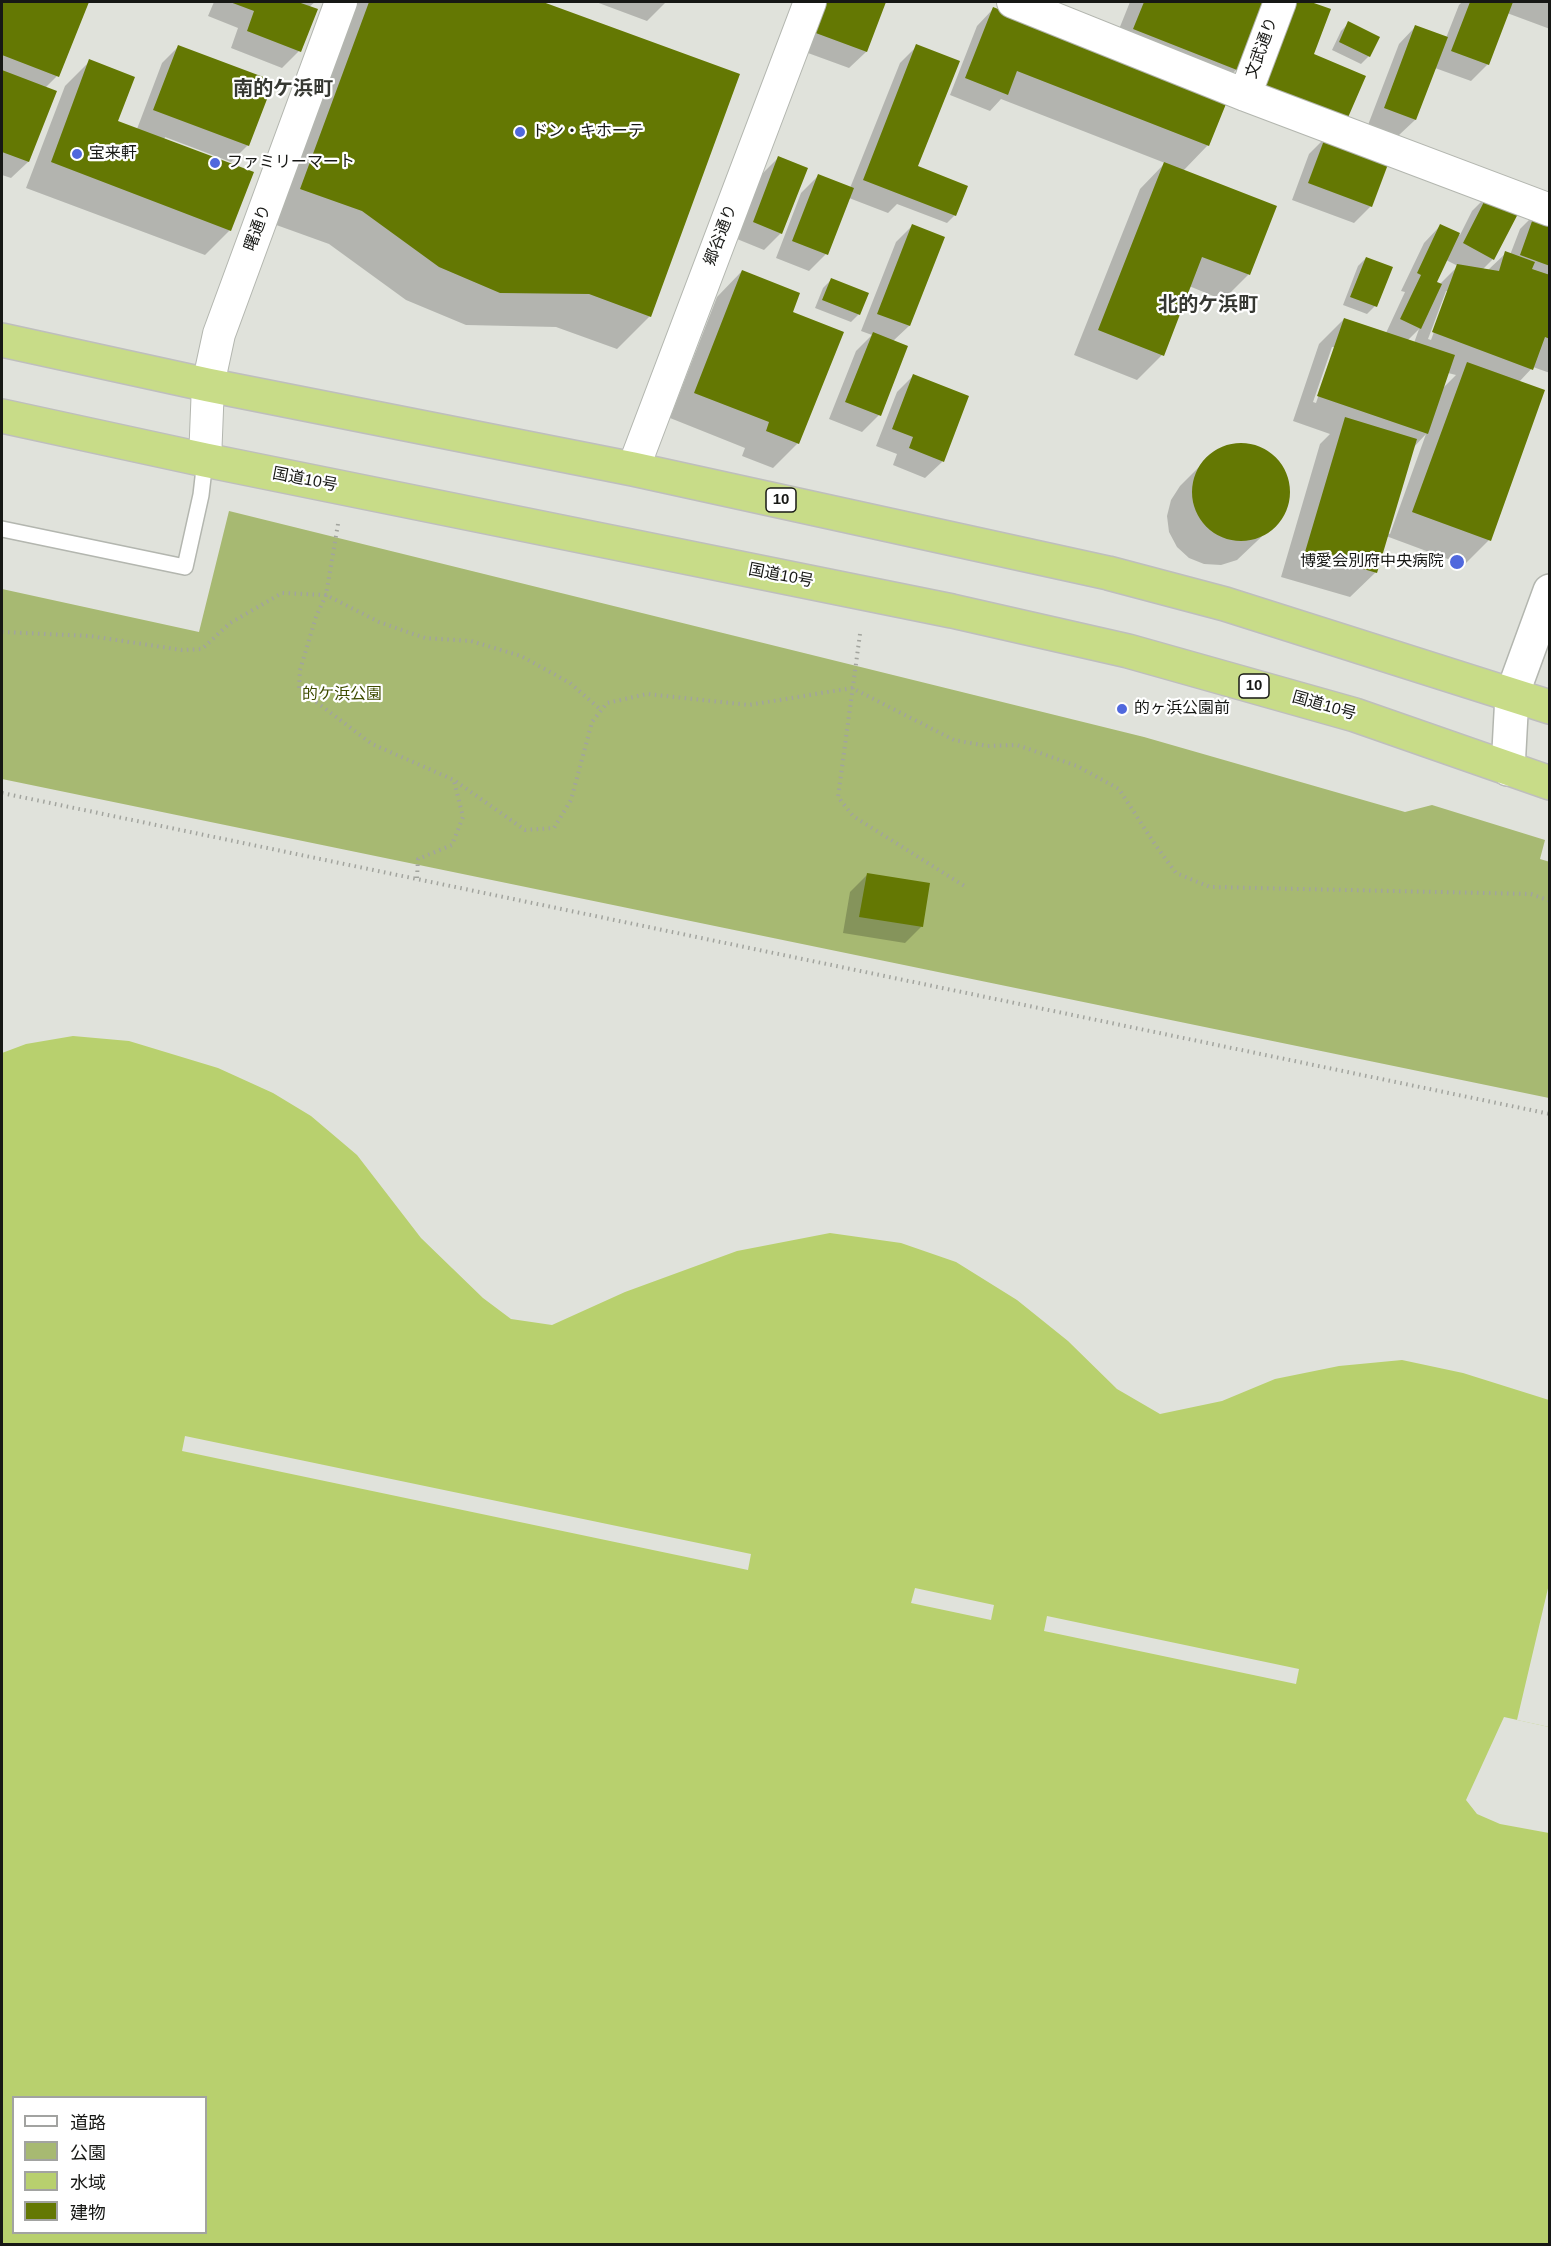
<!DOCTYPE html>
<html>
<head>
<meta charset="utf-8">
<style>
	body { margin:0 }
	#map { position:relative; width:1551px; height:2246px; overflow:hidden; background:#e0e2db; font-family:Arial,"Noto Sans JP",sans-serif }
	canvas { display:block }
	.frame { position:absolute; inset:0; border:3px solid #171815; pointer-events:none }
	.legend { position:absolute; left:12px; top:2096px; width:195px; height:138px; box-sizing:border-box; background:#fff; border:2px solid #a2a3a1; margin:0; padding:8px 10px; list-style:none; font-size:18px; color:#171815 }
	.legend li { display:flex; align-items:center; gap:12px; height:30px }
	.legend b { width:30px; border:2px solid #a2a3a1 }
</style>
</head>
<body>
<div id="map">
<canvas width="1551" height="2246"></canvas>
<div class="frame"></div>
<ul class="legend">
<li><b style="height:8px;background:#fff"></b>道路</li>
<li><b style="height:16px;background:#a7b972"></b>公園</li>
<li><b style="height:16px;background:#b8d06e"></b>水域</li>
<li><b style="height:16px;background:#647803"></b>建物</li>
</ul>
</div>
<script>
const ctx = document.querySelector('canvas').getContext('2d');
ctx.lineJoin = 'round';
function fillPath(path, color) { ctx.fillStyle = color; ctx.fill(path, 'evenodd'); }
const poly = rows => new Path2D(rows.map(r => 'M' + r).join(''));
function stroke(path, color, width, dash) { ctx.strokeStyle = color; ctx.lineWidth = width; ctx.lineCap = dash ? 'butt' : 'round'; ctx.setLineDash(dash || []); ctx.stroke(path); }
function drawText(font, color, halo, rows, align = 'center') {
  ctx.font = font + ' Arial,"Noto Sans JP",sans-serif'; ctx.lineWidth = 4.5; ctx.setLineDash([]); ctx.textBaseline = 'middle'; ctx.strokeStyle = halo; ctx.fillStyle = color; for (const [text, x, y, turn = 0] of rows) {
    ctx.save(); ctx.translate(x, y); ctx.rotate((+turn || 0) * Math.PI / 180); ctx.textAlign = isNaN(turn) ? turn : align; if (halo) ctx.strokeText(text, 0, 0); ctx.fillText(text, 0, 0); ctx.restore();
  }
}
fillPath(poly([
	[229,511,1144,737,1405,812,1432,805,1545,840,1540,859,1550,862,1549,1098,2,779,2,589,199,632]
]), '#a7b972');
fillPath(poly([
	[73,1036,129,1041,218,1068,273,1093,311,1116,357,1155,421,1238,483,1298,511,1319,552,1325,625,1292,737,1251,830,1233,901,1243,956,1262,1017,1300,1068,1341,1117,1389,1160,1414,1222,1401,1275,1379,1339,1366,1402,1360,1463,1373,1549,1400,1549,1584,1517,1720,1549,1727,1549,2244,2,2244,2,1053,26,1044],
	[14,2098,206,2098,206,2232,14,2232]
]), '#b8d06e');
fillPath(poly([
	[185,1436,751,1554,748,1570,182,1451],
	[915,1588,994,1605,991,1620,911,1603],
	[1047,1616,1299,1669,1296,1684,1044,1631],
	[1504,1717,1549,1727,1549,1833,1500,1824,1477,1814,1466,1800]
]), '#e0e2db');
fillPath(poly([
	[2,2,87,2,57,76,45,88,28,162,11,178,2,175],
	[214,2,315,2,309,7,299,51,282,68,231,48,238,28,208,16],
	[349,2,538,2,739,75,650,316,617,349,556,327,466,325,406,300,329,244,268,222],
	[596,2,666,2,647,21],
	[814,2,884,2,866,52,849,68,797,49],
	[1130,2,1263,2,1236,70,1212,94,1208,145,1183,171,1275,207,1248,275,1223,300,1189,286,1162,355,1137,380,1074,355,1140,189,1165,163,1001,99,990,111,950,95,977,26,993,9,1109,54],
	[1288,2,1306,2,1329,10,1312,54,1345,121,1371,206,1354,223,1292,200,1309,154,1326,137],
	[1462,2,1550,2,1550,29,1507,13,1488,64,1471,81,1435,68,1415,120,1398,136,1368,125,1399,44,1415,27,1446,38,1459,5],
	[1349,23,1369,56,1361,64,1332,50,1341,31],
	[179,46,248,145,231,162,165,137,164,140,230,230,205,255,26,188,65,86,90,61,116,122,137,129,162,63],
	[917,46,916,167,955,215,947,223,897,204,888,213,849,198,826,254,809,271,776,258,801,193,818,176,850,188,900,63],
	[778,158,781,233,764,250,737,239,761,175],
	[1489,194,1493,259,1482,270,1488,270,1506,253,1510,255,1520,229,1537,212,1550,216,1550,373,1533,367,1519,382,1489,540,1464,565,1386,536,1376,572,1350,597,1281,577,1320,444,1330,434,1293,421,1319,344,1344,319,1386,333,1405,292,1401,291,1424,243,1440,226,1460,235,1472,211],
	[1446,260,1458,266,1439,285,1435,283],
	[1446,291,1449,291,1431,340,1428,339],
	[1419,329,1414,343,1407,341],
	[1332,347,1335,347,1316,403,1313,402],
	[1448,373,1456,375,1442,389],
	[1426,434,1390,534,1387,533,1413,448],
	[913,225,909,326,893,341,879,415,862,432,829,419,856,351,872,335,861,331,896,242],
	[1366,258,1375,306,1367,314,1343,305,1358,266],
	[742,271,798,443,773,468,742,456,745,448,670,418,717,297],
	[831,280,859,314,851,322,815,308,823,288],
	[914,375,967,397,942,462,925,478,893,465,897,454,876,446,897,392],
	[1234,445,1251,445,1266,452,1279,463,1286,477,1288,494,1284,510,1275,524,1237,560,1221,565,1204,564,1189,558,1177,547,1169,532,1167,516,1171,500,1180,486,1206,460,1219,450],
	[867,875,922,926,905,943,843,933,850,892]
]), '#0003');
fillPath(poly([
	[2,2,89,2,59,77,2,55],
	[230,2,298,2,318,9,301,52,247,31,254,11],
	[369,2,543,2,740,74,651,317,589,294,500,293,439,267,362,211,300,189],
	[824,2,886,2,867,52,813,32],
	[1144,2,1265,2,1237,70,1133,29],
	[1290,2,1311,2,1331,9,1314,54,1366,76,1346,122,1258,84],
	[1470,2,1513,2,1489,65,1451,51],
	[993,7,1228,99,1209,146,1017,71,1008,95,965,78],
	[1348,21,1380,37,1370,57,1339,42],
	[1415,25,1448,37,1416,120,1384,108],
	[916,44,960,61,918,166,968,186,956,216,863,180],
	[178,45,274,81,249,146,153,110],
	[89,59,135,77,118,121,254,172,231,231,51,162],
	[2,70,57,91,29,162,2,152],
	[1326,135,1390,159,1372,207,1308,183],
	[778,156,808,168,782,234,753,222],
	[1164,162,1277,206,1250,275,1202,257,1164,356,1098,330],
	[818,174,854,188,828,255,792,241],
	[1489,192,1521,208,1494,260,1463,243],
	[1536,210,1550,215,1550,266,1520,255],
	[912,224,945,237,910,326,877,314],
	[1440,224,1460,233,1437,282,1442,284,1421,329,1400,319,1421,275,1417,273],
	[1505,251,1535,262,1532,269,1550,275,1550,339,1545,337,1533,370,1432,332,1457,264,1499,271],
	[1366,257,1393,267,1377,307,1350,297],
	[742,270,800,293,793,312,844,332,799,444,766,431,769,422,694,393],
	[831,278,869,293,860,315,822,300],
	[1344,318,1455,355,1428,434,1317,396],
	[873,332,908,346,881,416,845,402],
	[1467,362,1545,390,1491,541,1412,512],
	[913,374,969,396,944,462,909,448,913,437,892,429],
	[1345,417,1417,439,1377,573,1305,552],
	'1192 492a49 49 0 1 1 98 0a49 49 0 1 1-98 0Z',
	[867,873,930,883,923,927,859,917]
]), '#647803');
const service = poly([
	[2,529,185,567,201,495,205,460]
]);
const minor = poly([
	[1013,2,1245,95,1550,210],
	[1245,95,1280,2],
	[205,460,208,385,219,334,341,2],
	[633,469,810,2]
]);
const tertiary = poly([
	[1508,769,1512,695,1550,591]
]);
const trunk = poly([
	[2,340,208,385,633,469,1108,573,1225,604,1550,707],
	[2,416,205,460,952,611,1128,651,1355,715,1550,783]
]);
stroke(service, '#b3b6af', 18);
stroke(minor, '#b3b6af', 34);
stroke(tertiary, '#b3b6af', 36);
stroke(trunk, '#bebebd', 36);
stroke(poly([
	[338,524,326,595,316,617,300,670,299,689,372,744,454,780,525,830,554,828,571,800,592,722,607,703,647,694,749,705,852,688,954,740,987,746,1017,745,1077,766,1119,789,1154,843,1176,873,1210,887,1531,894,1550,901],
	[2,632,90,636,182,650,202,649,230,623,282,593,326,595,379,622,425,638,471,641,521,656,570,683,601,710],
	[860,634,838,797,853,816,966,887],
	[2,793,1550,1114],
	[417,878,418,859,452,845,463,817,454,781]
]), '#a2a49e', 4, [1.5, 4.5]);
stroke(service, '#fff', 15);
stroke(minor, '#fff', 32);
stroke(tertiary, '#fff', 33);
stroke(trunk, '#c8dc88', 33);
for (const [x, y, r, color] of [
	[520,132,6,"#5068dd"],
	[77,154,6,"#5068dd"],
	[215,163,6,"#5068dd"],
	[1457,562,8,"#5068dd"],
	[1122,709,6,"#5068dd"]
]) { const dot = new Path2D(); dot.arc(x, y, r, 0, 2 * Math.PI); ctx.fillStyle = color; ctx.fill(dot); stroke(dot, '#fff', 2); }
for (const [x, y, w] of [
	[781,500,30],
	[1254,686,30]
]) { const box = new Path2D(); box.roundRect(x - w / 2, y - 12, w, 24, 4.5); ctx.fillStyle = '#fff'; ctx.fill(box); stroke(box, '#171815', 1.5); }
drawText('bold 15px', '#171815', null, [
	["10",781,500],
	["10",1254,686]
]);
drawText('16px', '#171815', '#fff', [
	["文武通り",1262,48,-70],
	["曙通り",258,228,-70],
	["郷谷通り",721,235,-69],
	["国道10号",305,480,11],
	["国道10号",781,576,11],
	["国道10号",1324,706,16]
]);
drawText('16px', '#171815', '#fff', [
	["ドン・キホーテ",532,132],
	["宝来軒",89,154],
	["ファミリーマート",227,163],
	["博愛会別府中央病院",1444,562,"right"],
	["的ヶ浜公園前",1134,709]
], 'left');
drawText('16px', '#3f4d00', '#fff', [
	["的ケ浜公園",342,695]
]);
drawText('bold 20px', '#363832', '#fff', [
	["南的ケ浜町",283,89],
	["北的ケ浜町",1208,305]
]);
</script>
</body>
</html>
